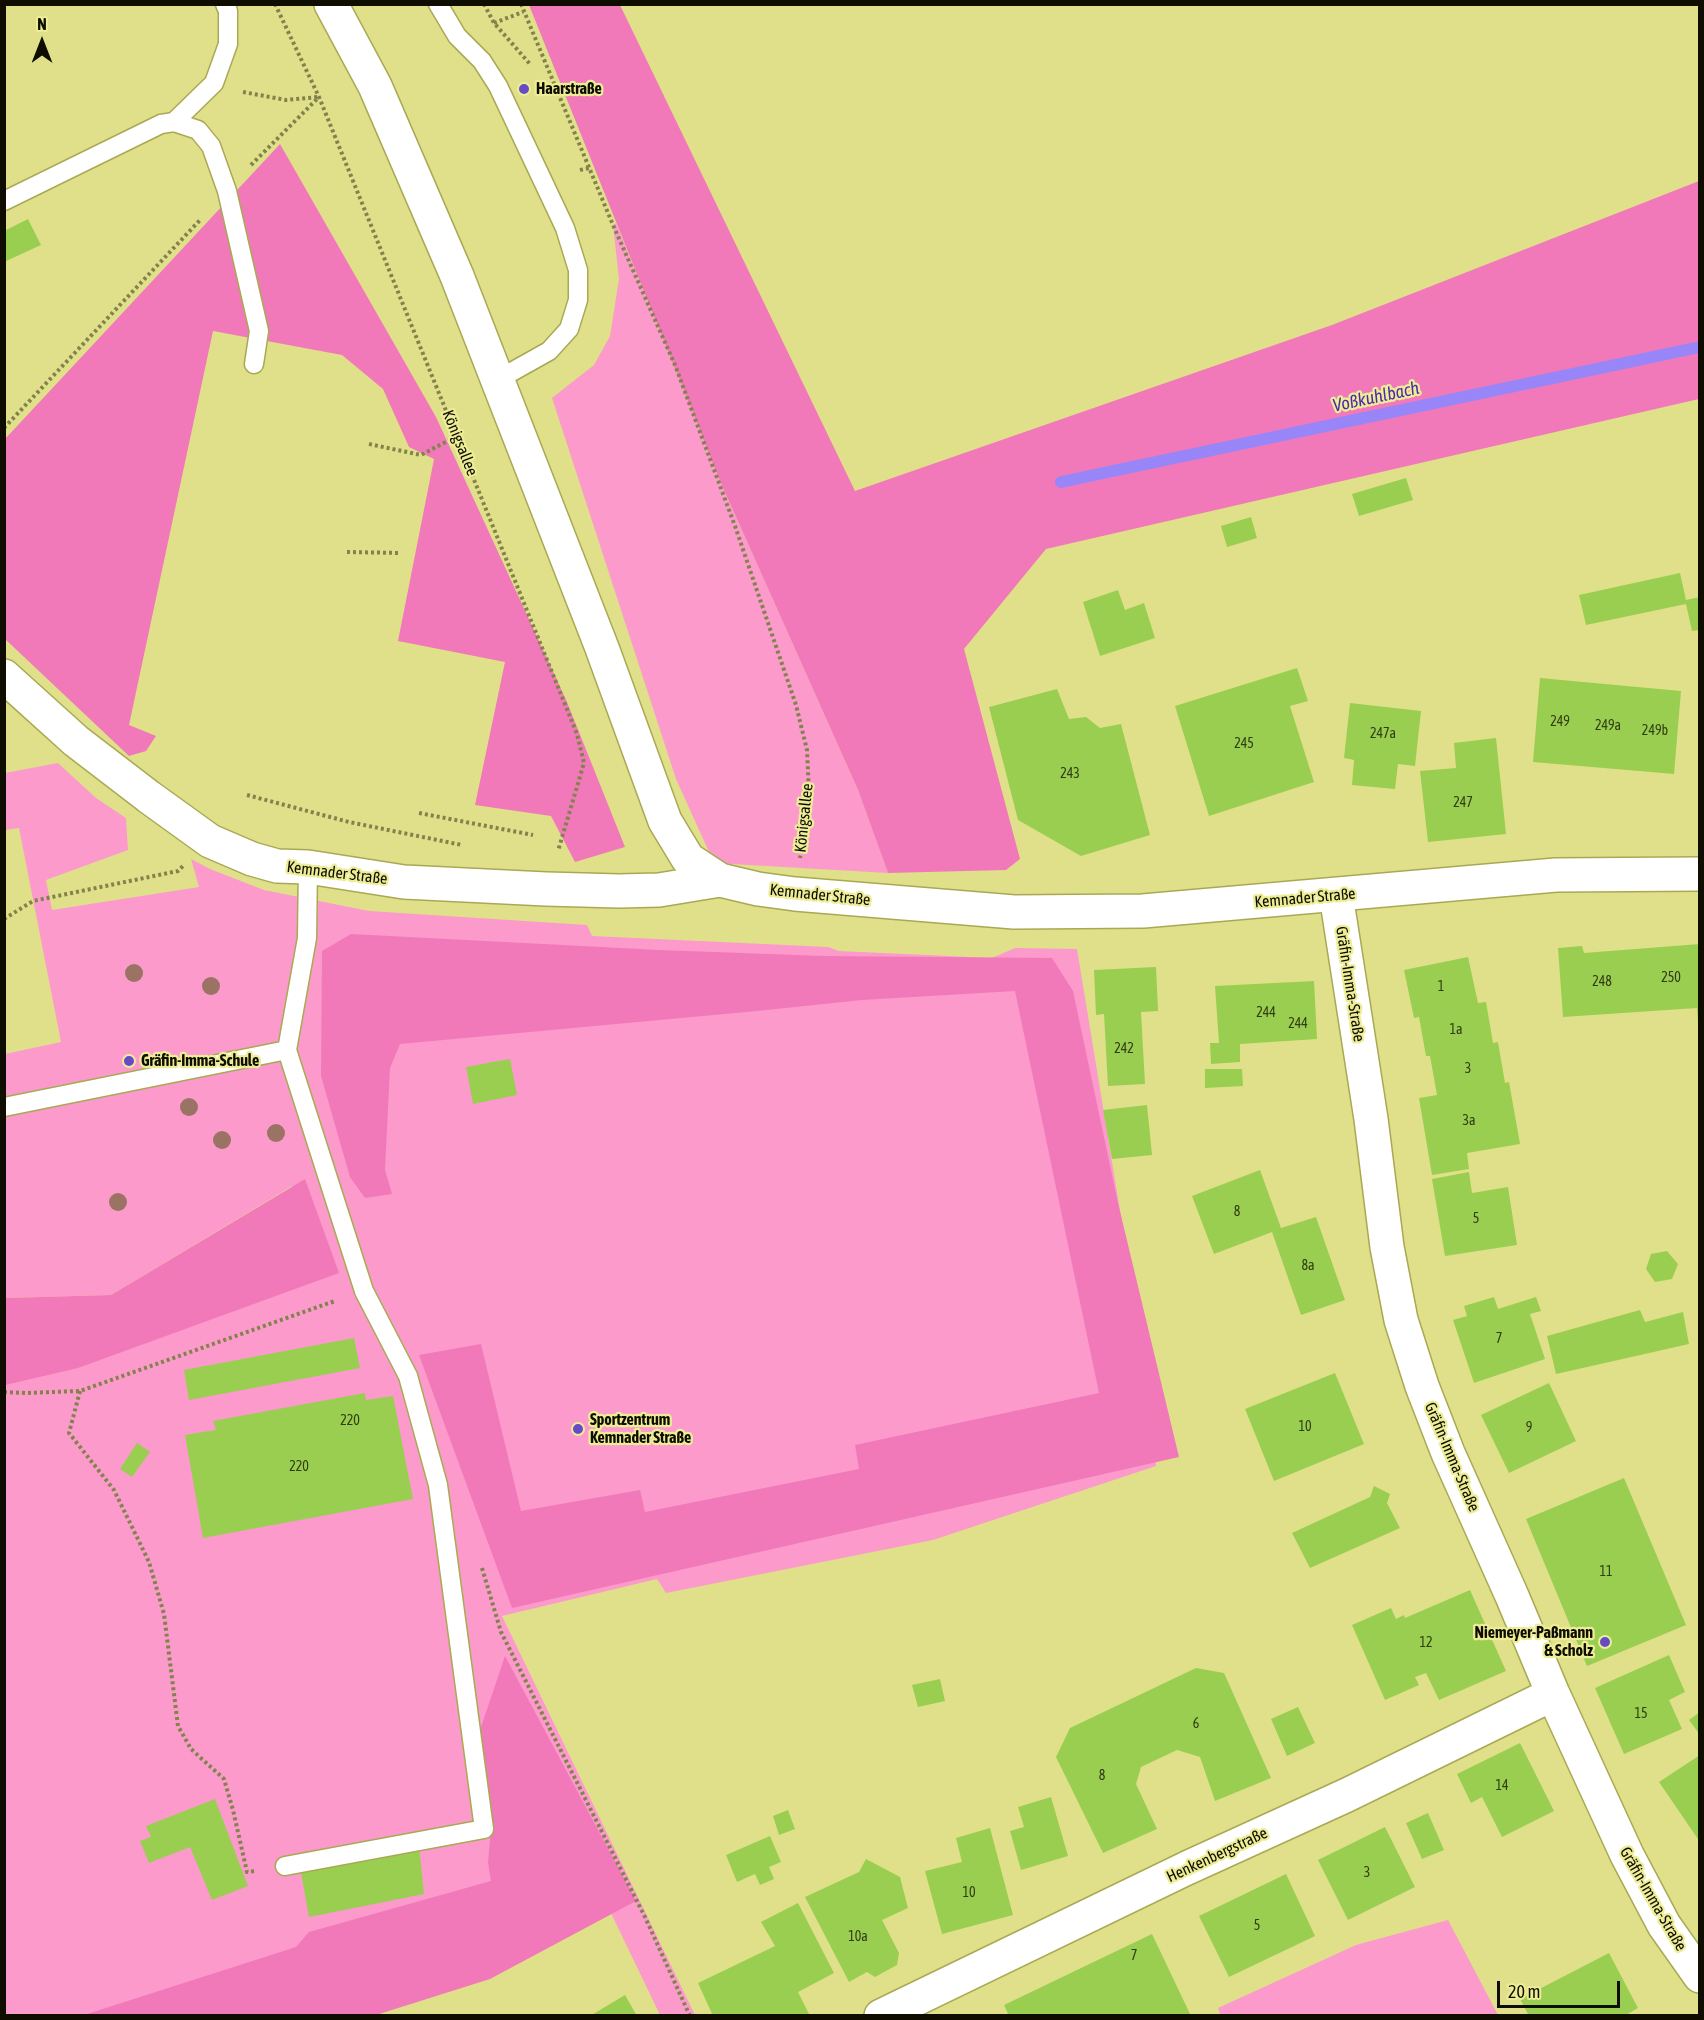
<!DOCTYPE html>
<html>
<head>
<meta charset="utf-8">
<style>
	body { margin:0 }
	#map { position:relative; width:1704px; height:2020px; overflow:hidden; background:#e0e08a; font-family:"Asap Condensed",sans-serif }
	canvas { display:block }
	.frame { position:absolute; inset:0; border:6px solid #0e0d00; pointer-events:none }
	.north { position:absolute; left:12px; top:12px; width:60px; height:60px; -webkit-text-stroke:4px #eded97; paint-order:stroke; rotate:0deg; font-size:16px; font-weight:700; line-height:24px; text-align:center; color:#0e0d00 }
	.north::after { content:''; display:block; margin:auto; width:21px; height:27px; background:#0e0d00; clip-path:polygon(50% 0,100% 100%,50% 72%,0 100%) }
	.scale { position:absolute; left:1497px; top:1981px; width:123px; height:27px; box-sizing:border-box; border:3px solid #0e0d00; border-top:0; padding-left:8px; font-size:18px; line-height:21px; white-space:nowrap; color:#0e0d00; -webkit-text-stroke:4px #eded97; paint-order:stroke }
</style>
</head>
<body>
<div id="map">
<canvas width="1704" height="2020"></canvas>
<div class="frame"></div>
<div class="north">N</div>
<div class="scale">20 m</div>
</div>
<script>
const ctx = document.querySelector('canvas').getContext('2d');
ctx.lineJoin = 'round';
function fillPath(path, color) { ctx.fillStyle = color; ctx.fill(path, 'evenodd'); }
const poly = rows => new Path2D(rows.map(r => 'M' + r).join(''));
function stroke(path, color, width, dash) { ctx.strokeStyle = color; ctx.lineWidth = width; ctx.lineCap = dash ? 'butt' : 'round'; ctx.setLineDash(dash || []); ctx.stroke(path); }
function drawText(font, color, halo, rows, align = 'center') {
  ctx.font = font + ' "Asap Condensed",sans-serif'; ctx.lineWidth = 4.5; ctx.setLineDash([]); ctx.textBaseline = 'middle'; ctx.strokeStyle = halo; ctx.fillStyle = color; for (const [text, x, y, turn = 0] of rows) {
    ctx.save(); ctx.translate(x, y); ctx.rotate((+turn || 0) * Math.PI / 180); ctx.textAlign = isNaN(turn) ? turn : align; if (halo) ctx.strokeText(text, 0, 0); ctx.fillText(text, 0, 0); ctx.restore();
  }
}
fillPath(poly([
	[616,223,720,481,858,790,888,873,714,863,676,779,552,398,594,365,610,336,619,279,613,225],
	[58,763,96,798,126,818,128,850,46,880,52,910,199,887,191,859,210,869,264,890,369,911,587,925,592,936,828,947,839,951,992,958,1015,948,1077,949,1150,1393,1156,1466,933,1540,666,1593,657,1579,502,1616,695,2015,660,2015,610,1911,299,2015,5,2015,4,1333,316,1264,292,1186,111,1295,5,1298,5,1054,61,1042,19,828,5,830,5,773],
	[1448,1920,1498,2015,1221,2016,1218,2008,1356,1945]
]), '#fb9acb');
fillPath(poly([
	[529,5,620,5,855,491,1332,325,1699,181,1699,399,1046,549,964,649,1020,859,1006,870,888,873,858,790,720,481],
	[280,144,436,417,567,702,625,847,575,862,551,816,475,805,505,662,398,641,434,459,409,447,383,389,342,355,213,331,129,725,156,736,146,751,129,756,5,639,5,439],
	[351,934,659,950,824,956,1052,958,1073,991,1118,1203,1179,1457,512,1608,419,1355,481,1344,521,1511,640,1490,645,1512,859,1469,855,1445,1099,1393,1015,991,862,1000,757,1011,400,1044,390,1068,385,1170,392,1194,365,1198,350,1177,321,1076,322,951],
	[305,1179,339,1273,78,1368,5,1385,5,1298,111,1295],
	[505,1656,636,1901,490,1979,376,2015,81,2016,296,1947,309,1932,491,1881,488,1862,492,1820,477,1739]
]), '#f179b9');
stroke(poly([
	[1061,482,1700,347]
]), '#9886f8', 12);
fillPath(poly([
	[28,219,41,245,4,262,4,231],
	[1406,478,1413,500,1359,516,1352,494],
	[1251,517,1257,538,1227,547,1221,526],
	[1680,573,1686,600,1700,597,1700,630,1692,631,1686,604,1586,625,1579,595],
	[1118,590,1125,610,1144,603,1155,638,1100,656,1083,602],
	[1297,668,1308,701,1290,706,1314,782,1209,816,1175,706],
	[1540,678,1681,691,1674,774,1533,762],
	[1057,689,1069,719,1086,717,1100,728,1121,724,1150,835,1081,856,1018,820,989,707],
	[1350,703,1421,711,1415,766,1398,764,1395,789,1352,785,1354,760,1344,758],
	[1496,738,1506,834,1428,842,1420,771,1456,768,1454,743],
	[1700,944,1700,1022,1698,1022,1697,1008,1563,1017,1558,948,1582,946,1584,953],
	[1468,957,1478,1003,1486,1002,1493,1043,1498,1042,1505,1083,1509,1082,1520,1144,1467,1153,1469,1169,1432,1175,1419,1098,1437,1095,1430,1056,1426,1056,1419,1017,1414,1018,1404,970],
	[1156,967,1158,1011,1141,1012,1145,1084,1108,1086,1104,1014,1096,1015,1094,970],
	[1314,981,1317,1039,1240,1044,1240,1062,1211,1064,1210,1043,1219,1043,1215,986],
	[510,1059,517,1095,473,1104,466,1067],
	[1205,1069,1242,1069,1243,1086,1205,1088],
	[1147,1105,1152,1155,1112,1159,1103,1110],
	[1260,1170,1281,1228,1316,1217,1345,1300,1301,1315,1272,1232,1214,1254,1192,1196],
	[1469,1172,1472,1193,1508,1187,1517,1245,1445,1256,1432,1179],
	[1667,1251,1678,1264,1672,1279,1655,1282,1646,1269,1651,1254],
	[1494,1297,1498,1309,1536,1297,1541,1311,1530,1314,1545,1359,1474,1383,1453,1320,1467,1316,1464,1306],
	[1640,1310,1645,1322,1683,1312,1689,1344,1556,1374,1547,1336],
	[354,1338,360,1368,189,1400,184,1370],
	[1335,1373,1364,1444,1274,1481,1245,1409],
	[1549,1383,1576,1441,1509,1473,1481,1415],
	[365,1393,366,1400,393,1396,413,1499,203,1538,185,1435,216,1430,213,1421],
	[137,1443,150,1452,132,1477,120,1469],
	[1624,1478,1686,1625,1587,1666,1526,1519],
	[1374,1486,1390,1494,1387,1503,1400,1528,1310,1568,1292,1533,1370,1497],
	[1470,1590,1506,1671,1439,1700,1426,1673,1415,1677,1419,1685,1385,1700,1352,1625,1391,1608,1396,1619,1404,1615,1405,1618],
	[1669,1655,1685,1692,1669,1700,1682,1729,1624,1754,1595,1688],
	[1196,1668,1224,1673,1271,1778,1215,1801,1200,1757,1177,1750,1141,1767,1136,1784,1157,1829,1103,1853,1056,1757,1070,1728],
	[940,1679,945,1701,918,1707,912,1685],
	[1298,1707,1315,1743,1287,1756,1271,1719],
	[1700,1712,1700,1735,1689,1720],
	[1520,1743,1554,1811,1502,1837,1482,1797,1471,1803,1457,1774],
	[1700,1755,1700,1842,1659,1782],
	[1051,1797,1068,1856,1021,1870,1010,1831,1024,1827,1018,1807],
	[215,1799,248,1886,212,1900,190,1847,149,1863,140,1841,151,1837,146,1826],
	[788,1810,795,1829,779,1835,773,1816],
	[1428,1813,1444,1850,1422,1859,1406,1823],
	[1385,1827,1415,1887,1348,1920,1318,1860],
	[990,1828,1013,1915,942,1934,925,1871,962,1862,956,1838],
	[770,1836,781,1862,769,1867,774,1879,760,1885,755,1874,737,1882,726,1855],
	[419,1845,424,1894,309,1917,300,1867],
	[866,1859,900,1877,908,1908,882,1920,899,1953,897,1965,875,1977,867,1972,849,1982,805,1897,859,1872],
	[1286,1874,1315,1936,1229,1977,1199,1916],
	[798,1903,834,1973,798,1992,810,2016,713,2016,698,1983,775,1946,761,1922],
	[1152,1934,1191,2016,1009,2016,1004,2005],
	[1609,1953,1638,2008,1624,2016,1529,2016,1520,1999],
	[625,1995,637,2016,590,2016]
]), '#9ace51');
const lane = poly([
	[438,4,457,36,482,61,498,86,565,228,578,270,578,300,569,329,549,351,499,379],
	[174,122,214,83,228,44,228,11,225,4],
	[4,201,161,124,174,122,198,130,211,146,227,191,259,331,254,364],
	[4,1107,287,1050],
	[285,1866,484,1829,438,1485,408,1376,364,1291,287,1050,307,938,308,867]
]);
const street = poly([
	[4,676,76,741,149,797,210,841,252,859,277,866,308,867,404,882,546,889,619,891,659,890,720,880],
	[1336,895,1371,1119,1387,1247,1401,1320,1422,1386,1448,1453,1512,1596,1553,1694,1627,1855,1664,1925,1700,1976],
	[881,2016,1187,1868,1347,1795,1553,1694]
]);
const secondary = poly([
	[331,4,375,86,457,276,602,648,665,821,688,859,720,880,758,889,795,894,1014,912,1143,911,1556,875,1700,874]
]);
stroke(lane, '#a9a954', 21);
stroke(street, '#a9a954', 36);
stroke(secondary, '#a9a954', 36);
stroke(poly([
	[275,4,319,97,577,734,584,763,558,851],
	[484,4,494,23,530,64],
	[521,4,613,225,675,365,735,526,796,705,807,750,809,793,800,858],
	[494,23,523,12],
	[243,92,286,100,318,97],
	[251,165,319,97],
	[580,170,589,168],
	[4,428,201,219],
	[369,444,421,455,457,436],
	[347,552,400,553],
	[247,795,349,822,462,845],
	[419,813,533,835],
	[4,919,33,901,178,871,183,866],
	[80,1391,69,1433,114,1490,149,1562,164,1614,178,1726,191,1749,224,1779,233,1810,247,1872,255,1871],
	[4,1392,25,1393,80,1391,335,1301],
	[482,1568,501,1632,645,1917,690,2016]
]), '#83824d', 4, [3, 3]);
stroke(lane, '#fff', 18);
stroke(street, '#fff', 33);
stroke(secondary, '#fff', 33);
ctx.fillStyle = '#9b7364';
for (const [x, y] of [
	[134,973],
	[211,986],
	[189,1107],
	[276,1133],
	[222,1140],
	[118,1202]
]) { ctx.beginPath(); ctx.arc(x, y, 9, 0, 2 * Math.PI); ctx.fill(); }
for (const [x, y, r, color] of [
	[524,89,6,"#664bc4"],
	[129,1061,6,"#664bc4"],
	[578,1429,6,"#664bc4"],
	[1605,1642,6,"#664bc4"]
]) { const dot = new Path2D(); dot.arc(x, y, r, 0, 2 * Math.PI); ctx.fillStyle = color; ctx.fill(dot); stroke(dot, '#eded97', 2); }
drawText('14px', '#313d14', null, [
	["249",1560,722],
	["249a",1608,726],
	["249b",1655,731],
	["247a",1383,734],
	["245",1244,744],
	["243",1070,774],
	["247",1463,803],
	["250",1671,978],
	["248",1602,982],
	["1",1441,987],
	["244",1266,1013],
	["244",1298,1024],
	["1a",1456,1030],
	["242",1124,1049],
	["3",1468,1069],
	["3a",1469,1121],
	["8",1237,1212],
	["5",1476,1219],
	["8a",1308,1266],
	["7",1499,1339],
	["220",350,1421],
	["10",1305,1427],
	["9",1529,1428],
	["220",299,1467],
	["11",1606,1572],
	["12",1426,1643],
	["15",1641,1714],
	["6",1196,1724],
	["8",1102,1776],
	["14",1502,1786],
	["3",1367,1873],
	["10",969,1893],
	["5",1257,1926],
	["10a",858,1937],
	["7",1134,1956]
]);
drawText('bold 16px', '#0e0d00', '#eded97', [
	["Haarstraße",536,89],
	["Gräfin-Imma-Schule",141,1061],
	["Sportzentrum",590,1420],
	["Kemnader Straße",590,1438],
	["Niemeyer-Paßmann",1593,1633,"right"],
	["& Scholz",1593,1651,"right"]
], 'left');
drawText('16px', '#0e0d00', '#eded97', [
	["Königsallee",460,443,68],
	["Königsallee",804,818,-84],
	["Kemnader Straße",337,873,7],
	["Kemnader Straße",820,895,6],
	["Kemnader Straße",1305,898,-5],
	["Gräfin-Imma-Straße",1350,984,81],
	["Gräfin-Imma-Straße",1452,1457,67],
	["Henkenbergstraße",1217,1855,-25],
	["Gräfin-Imma-Straße",1653,1899,60]
]);
drawText('italic 18px', '#4f28ac', '#eded97', [
	["Voßkuhlbach",1376,397,-12]
]);
</script>
</body>
</html>
